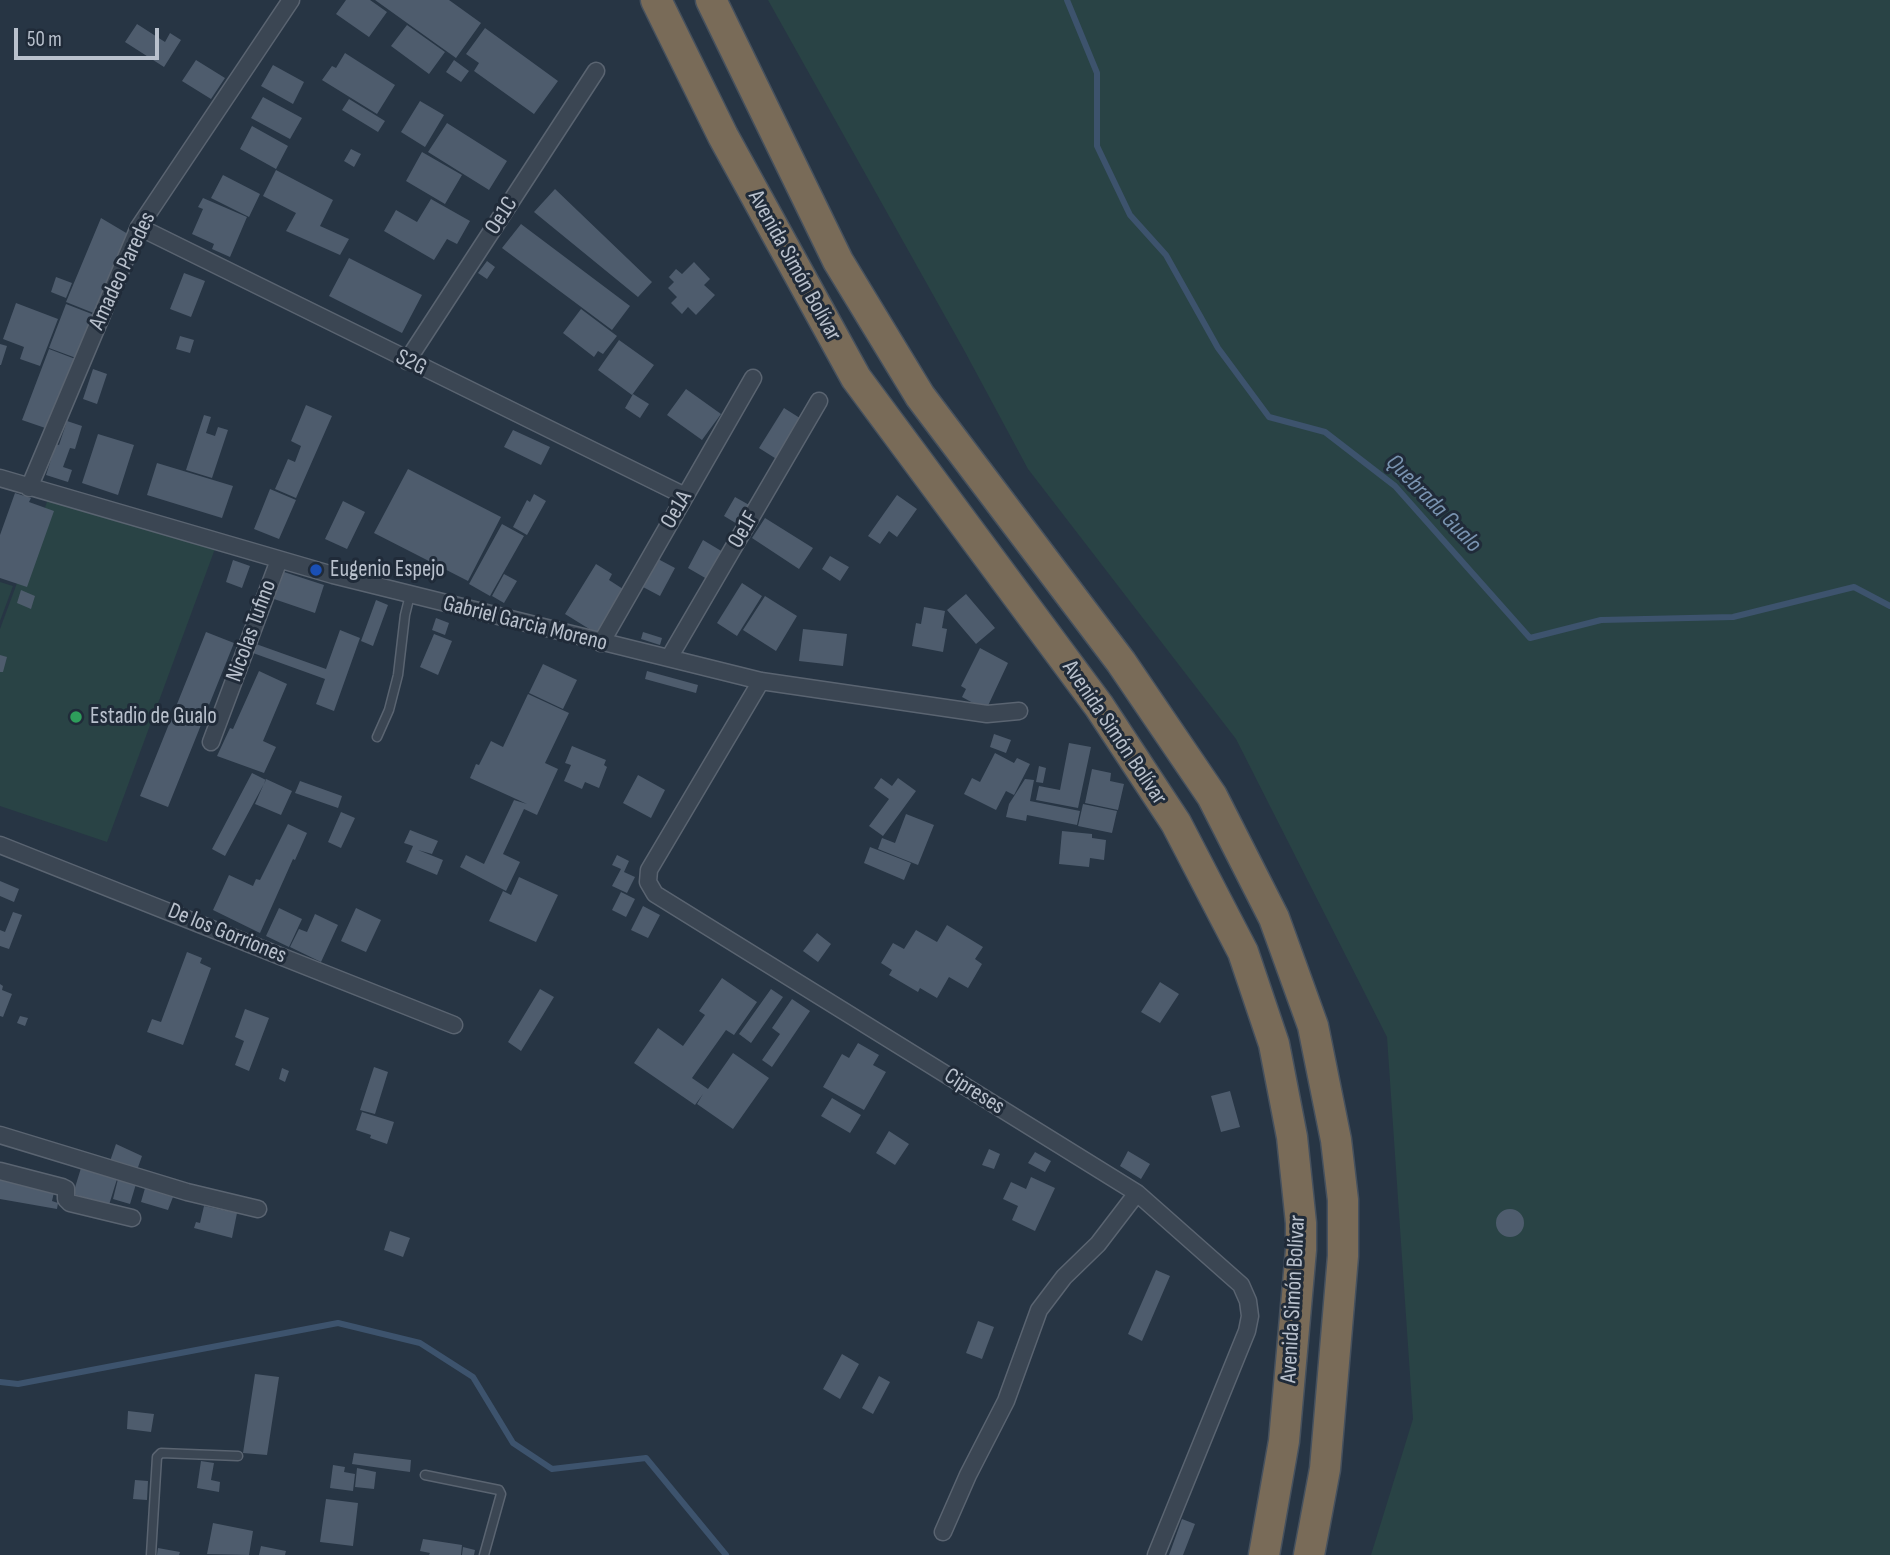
<!DOCTYPE html>
<html>
<head>
<meta charset="utf-8">
<style>
	body { margin:0 }
	#map { position:relative; width:1890px; height:1555px; overflow:hidden; background:#273544; font-family:"Sofia Sans Condensed",sans-serif }
	canvas { display:block }
	.scale { position:absolute; left:14px; top:28px; width:145px; height:32px; box-sizing:border-box; border:4px solid #b9c1cd; border-top:0; padding-left:9px; font-size:21px; line-height:24px; white-space:nowrap; color:#b9c1cd; -webkit-text-stroke:5px #202b39; paint-order:stroke }
</style>
</head>
<body>
<div id="map">
<canvas width="1890" height="1555"></canvas>
<div class="scale">50 m</div>
</div>
<script>
const ctx = document.querySelector('canvas').getContext('2d');
ctx.lineJoin = 'round';
function fillPath(path, color) { ctx.fillStyle = color; ctx.fill(path, 'evenodd'); }
const poly = rows => new Path2D(rows.map(r => 'M' + r).join(''));
function stroke(path, color, width, dash) { ctx.strokeStyle = color; ctx.lineWidth = width; ctx.lineCap = dash ? 'butt' : 'round'; ctx.setLineDash(dash || []); ctx.stroke(path); }
function drawText(font, color, halo, rows, align = 'center') {
  ctx.font = font + ' "Sofia Sans Condensed",sans-serif'; ctx.lineWidth = 6; ctx.setLineDash([]); ctx.textBaseline = 'middle'; ctx.strokeStyle = halo; ctx.fillStyle = color; for (const [text, x, y, turn = 0] of rows) {
    ctx.save(); ctx.translate(x, y); ctx.rotate((+turn || 0) * Math.PI / 180); ctx.textAlign = isNaN(turn) ? turn : align; if (halo) ctx.strokeText(text, 0, 0); ctx.fillText(text, 0, 0); ctx.restore();
  }
}
fillPath(poly([
	[768,0,1890,0,1890,1555,1371,1555,1413,1419,1387,1037,1236,739,1028,469,964,350],
	[51,491,216,546,107,842,0,806,0,629],
	[0,582,13,586,0,621]
]), '#294345');
stroke(poly([
	[1067,0,1097,73,1097,146,1130,215,1166,255,1218,348,1269,417,1325,432,1395,486,1530,638,1601,620,1733,617,1854,587,1890,606],
	[0,1382,18,1384,338,1323,420,1343,473,1377,513,1443,552,1469,646,1458,726,1555]
]), '#3d536d', 6);
fillPath(poly([
	[346,0,370,0,387,12,369,37,336,14],
	[375,0,449,0,481,23,456,58],
	[137,24,165,42,170,33,181,40,164,67,125,42],
	[407,25,445,52,429,74,391,46],
	[485,28,558,81,534,114,474,71,479,63,466,54],
	[345,53,395,85,377,114,322,80,332,66,336,68],
	[196,60,225,78,211,99,182,81],
	[454,60,469,71,461,82,446,72],
	[273,65,304,82,293,104,261,86],
	[263,97,302,118,290,139,251,118],
	[349,99,385,121,378,132,342,110],
	[420,101,444,115,425,147,401,132],
	[447,123,507,161,489,190,428,152],
	[252,126,288,146,276,169,240,149],
	[351,149,361,154,354,167,344,161],
	[422,152,462,175,445,204,406,181],
	[276,170,333,200,320,226,349,239,340,255,286,231,296,213,263,196],
	[223,175,260,194,249,217,211,198],
	[555,189,652,282,638,297,534,212],
	[203,198,247,217,230,257,212,249,214,244,192,234,203,209,198,207],
	[431,199,470,221,457,244,447,239,434,260,384,231,396,210,417,222],
	[101,218,133,237,96,314,66,302],
	[521,224,630,306,612,330,502,248],
	[349,258,422,295,402,333,329,296],
	[487,261,495,267,487,279,478,273],
	[694,262,710,279,704,285,715,295,696,315,688,307,682,314,671,303,677,297,668,288,674,282,669,277,676,269,682,274],
	[184,273,205,281,191,317,170,309],
	[56,277,72,283,66,298,51,292],
	[16,303,58,319,40,366,20,359,24,347,3,339],
	[66,304,97,316,76,358,49,348],
	[581,309,617,336,603,354,598,351,594,357,563,333],
	[180,336,194,340,190,353,176,349],
	[619,340,654,365,632,395,598,370],
	[0,344,7,346,1,365,0,365],
	[49,349,78,360,51,430,22,420],
	[93,369,107,374,97,404,83,399],
	[686,389,721,414,702,440,667,415],
	[633,394,649,404,640,418,625,408],
	[306,405,332,416,296,498,275,489,288,459,295,462,301,446,291,441],
	[784,408,803,420,778,460,759,448],
	[204,415,211,417,206,433,215,436,218,427,228,430,212,478,186,470],
	[67,421,82,426,75,449,70,448,63,467,72,470,68,482,46,475,56,444,59,445],
	[513,430,550,447,541,465,504,447],
	[98,434,134,445,118,495,82,483],
	[157,463,233,486,222,518,147,495],
	[408,469,501,517,468,581,374,533],
	[270,489,296,500,279,539,254,529],
	[15,493,31,498,29,502,54,511,27,587,0,578,0,535],
	[534,494,546,501,527,535,513,527,527,500,530,502],
	[897,495,917,509,897,537,889,531,880,544,868,536],
	[735,497,751,506,739,525,724,516],
	[343,501,365,512,347,549,325,539],
	[765,518,813,548,799,569,752,538],
	[502,524,524,536,490,596,469,584],
	[703,540,723,552,707,579,688,568],
	[830,556,849,567,840,581,822,569],
	[658,559,675,568,660,596,643,587],
	[233,560,250,566,242,588,226,582],
	[596,564,612,574,609,580,626,591,599,635,565,614],
	[284,572,324,585,315,613,274,599],
	[504,574,517,581,504,603,492,596],
	[742,583,762,596,737,636,717,623],
	[21,590,35,596,31,609,17,603],
	[966,594,995,628,976,644,947,610],
	[765,596,797,616,776,651,743,630],
	[376,600,388,605,373,646,361,641],
	[924,607,945,611,942,628,947,629,943,652,912,646,916,623,921,624],
	[436,618,449,623,445,635,432,630],
	[803,629,847,634,843,666,799,661],
	[340,630,360,638,334,711,316,704,325,679,253,653,256,644,326,669],
	[206,632,234,643,168,807,140,796],
	[643,632,662,638,660,645,641,639],
	[434,634,452,641,438,675,420,667],
	[980,648,1008,663,986,710,962,697,966,689,961,686],
	[0,655,7,657,3,672,0,672],
	[543,664,577,680,563,709,529,693],
	[259,671,287,684,263,741,276,747,264,773,217,756,230,728,233,729],
	[647,671,698,685,696,693,645,679],
	[528,694,569,713,545,763,558,769,537,815,524,809,503,854,520,862,506,891,460,867,466,855,484,864,514,800,527,804,470,778,476,764,479,765,491,741,503,747],
	[994,734,1011,740,1006,753,990,747],
	[1069,743,1091,747,1078,808,1036,800,1039,786,1060,790],
	[572,746,606,760,604,765,607,767,599,788,585,782,582,789,564,781,571,765,565,763],
	[995,753,1014,763,1017,758,1030,764,1014,795,1006,791,996,810,964,794,972,778,980,782],
	[1039,766,1046,768,1043,783,1036,782],
	[1092,769,1111,773,1110,781,1124,784,1118,810,1085,803],
	[252,773,266,780,225,856,212,849],
	[638,775,665,790,651,818,623,803],
	[881,778,892,786,898,778,916,791,883,836,869,826,889,799,874,788],
	[266,779,292,791,281,815,255,804],
	[1025,779,1034,780,1030,801,1080,811,1077,825,1027,815,1026,821,1006,817,1009,804],
	[300,781,342,796,338,808,295,793],
	[1083,804,1117,811,1112,833,1078,826],
	[341,812,355,818,341,848,328,842],
	[906,814,934,825,918,865,878,849,882,838,895,843],
	[288,824,307,833,295,860,293,859,260,933,213,910,229,875,253,886,256,879,260,880],
	[410,830,438,841,432,854,418,850,443,860,437,875,406,862,413,846,404,843],
	[1062,831,1092,834,1092,838,1106,840,1104,860,1090,858,1089,867,1059,864],
	[870,847,911,863,904,880,864,863],
	[617,855,629,861,624,872,635,877,627,893,612,886,621,869,612,865],
	[519,877,558,895,536,942,489,921,503,891,511,895],
	[0,881,19,889,14,902,0,896],
	[621,892,635,899,626,917,612,910],
	[643,906,660,915,648,938,631,930],
	[279,908,302,919,289,947,266,936],
	[356,908,381,920,366,952,341,941],
	[13,912,22,915,9,949,0,946,0,930,5,932],
	[315,914,338,925,321,962,290,947,299,929,307,932],
	[947,925,983,947,975,959,982,964,968,988,949,977,937,998,920,988,918,992,889,975,892,970,881,963,893,943,904,949,916,930,937,942],
	[817,933,831,944,818,962,803,951],
	[187,952,202,958,200,963,211,968,183,1045,147,1032,152,1019,161,1022],
	[722,978,757,1002,734,1035,726,1030,692,1078,708,1089,733,1053,769,1078,733,1129,697,1104,703,1094,695,1105,634,1063,658,1028,683,1046,705,1015,699,1011],
	[1160,982,1179,994,1160,1023,1141,1012],
	[0,984,3,986,2,990,12,994,3,1017,0,1016],
	[540,989,554,997,521,1051,508,1042],
	[771,989,783,997,751,1043,739,1034],
	[792,999,810,1011,772,1067,762,1060,780,1034,772,1028],
	[245,1009,269,1018,249,1071,235,1065,244,1041,235,1037],
	[20,1016,28,1018,25,1026,17,1023],
	[858,1043,879,1055,873,1065,886,1072,864,1110,823,1087,842,1054,849,1058],
	[374,1067,388,1072,375,1114,360,1110],
	[282,1068,289,1071,285,1082,279,1079],
	[1230,1091,1240,1127,1221,1132,1211,1096],
	[832,1098,861,1115,850,1133,821,1116],
	[362,1112,394,1122,387,1144,370,1138,371,1135,356,1130],
	[889,1131,909,1144,895,1165,876,1153],
	[116,1144,142,1156,136,1173,109,1164],
	[989,1149,1000,1154,994,1169,982,1165],
	[1128,1151,1150,1164,1141,1179,1120,1166],
	[1035,1152,1051,1161,1045,1172,1028,1163],
	[81,1168,117,1179,109,1205,73,1194],
	[0,1174,55,1188,52,1201,58,1203,57,1209,0,1199],
	[1031,1177,1055,1188,1035,1231,1012,1220,1018,1206,1003,1199,1011,1182,1026,1189],
	[118,1179,136,1184,130,1204,113,1199],
	[145,1188,173,1197,168,1210,141,1202],
	[204,1206,237,1213,232,1238,194,1228,196,1222,200,1223],
	'1496 1223a14 14 0 1 1 28 0a14 14 0 1 1-28 0Z',
	[390,1231,410,1238,403,1257,384,1250],
	[1156,1270,1170,1276,1142,1341,1128,1334],
	[978,1321,994,1327,982,1359,966,1353],
	[842,1354,859,1364,840,1399,823,1389],
	[255,1374,279,1377,267,1455,243,1453],
	[879,1376,890,1382,873,1414,862,1408],
	[128,1411,154,1414,151,1432,127,1429],
	[354,1453,411,1460,410,1472,352,1464],
	[201,1461,214,1463,211,1480,220,1482,219,1492,197,1488],
	[333,1465,345,1467,344,1472,355,1474,353,1491,330,1488],
	[357,1468,376,1472,374,1489,355,1487],
	[135,1480,148,1481,147,1500,133,1499],
	[326,1499,358,1503,353,1546,320,1542],
	[1182,1519,1195,1524,1183,1555,1169,1555],
	[213,1523,253,1531,249,1555,207,1554],
	[423,1539,462,1545,461,1555,429,1555,430,1553,420,1551],
	[261,1546,286,1551,285,1555,259,1555],
	[463,1547,475,1550,474,1555,462,1555],
	[158,1548,180,1552,179,1555,157,1555]
]), '#4e5c6d');
const lane = poly([
	[377,737,389,710,398,675,405,615,410,595],
	[425,1475,499,1490,501,1494,484,1555],
	[151,1555,157,1457,161,1453,238,1456]
]);
const street = poly([
	[139,227,685,496],
	[407,361,596,71],
	[0,478,333,575,761,681,987,714,1019,711],
	[29,488,139,227,291,0],
	[601,643,753,378],
	[669,658,819,401],
	[761,681,649,870,648,882,655,894,1137,1193,1241,1285,1248,1301,1250,1316,1247,1331,1156,1555],
	[211,742,279,560],
	[0,845,454,1025],
	[0,1135,187,1192,258,1209],
	[0,1171,62,1187,66,1189,66,1199,70,1203,132,1218],
	[943,1532,968,1475,1006,1401,1039,1310,1064,1277,1098,1244,1137,1193]
]);
const highway = poly([
	[656,0,723,136,856,378,1099,706,1176,823,1243,952,1274,1044,1292,1137,1301,1223,1301,1250,1284,1441,1264,1555],
	[711,0,838,261,920,396,1121,662,1212,796,1274,918,1313,1026,1336,1140,1343,1200,1343,1256,1325,1469,1309,1555]
]);
stroke(lane, '#5a6471', 11);
stroke(street, '#5a6471', 19);
stroke(highway, '#46515e', 33);
stroke(lane, '#3b4653', 8);
stroke(street, '#3b4653', 16);
stroke(highway, '#796b58', 30);
for (const [x, y, r, color] of [
	[316,570,7,"#1a4fb4"],
	[76,717,7,"#2e9e5b"]
]) { const dot = new Path2D(); dot.arc(x, y, r, 0, 2 * Math.PI); ctx.fillStyle = color; ctx.fill(dot); stroke(dot, '#202b39', 2.5); }
drawText('23px', '#b9c1cd', '#202b39', [
	["Oe1C",502,216,-57],
	["Avenida Simón Bolívar",794,266,61],
	["Amadeo Paredes",123,271,-65],
	["S2G",411,363,26],
	["Oe1A",677,510,-60],
	["Oe1F",744,530,-60],
	["Gabriel Garcia Moreno",525,624,14],
	["Nicolas Tufino",252,631,-70],
	["Avenida Simón Bolívar",1114,733,56],
	["De los Gorriones",227,934,22],
	["Cipreses",974,1092,32],
	["Avenida Simón Bolívar",1294,1299,-87]
]);
drawText('23px', '#b9c1cd', '#202b39', [
	["Eugenio Espejo",330,570],
	["Estadio de Gualo",90,717]
], 'left');
drawText('italic 24px', '#7993b0', '#202b39', [
	["Quebrada Gualo",1433,504,46]
]);
</script>
</body>
</html>
